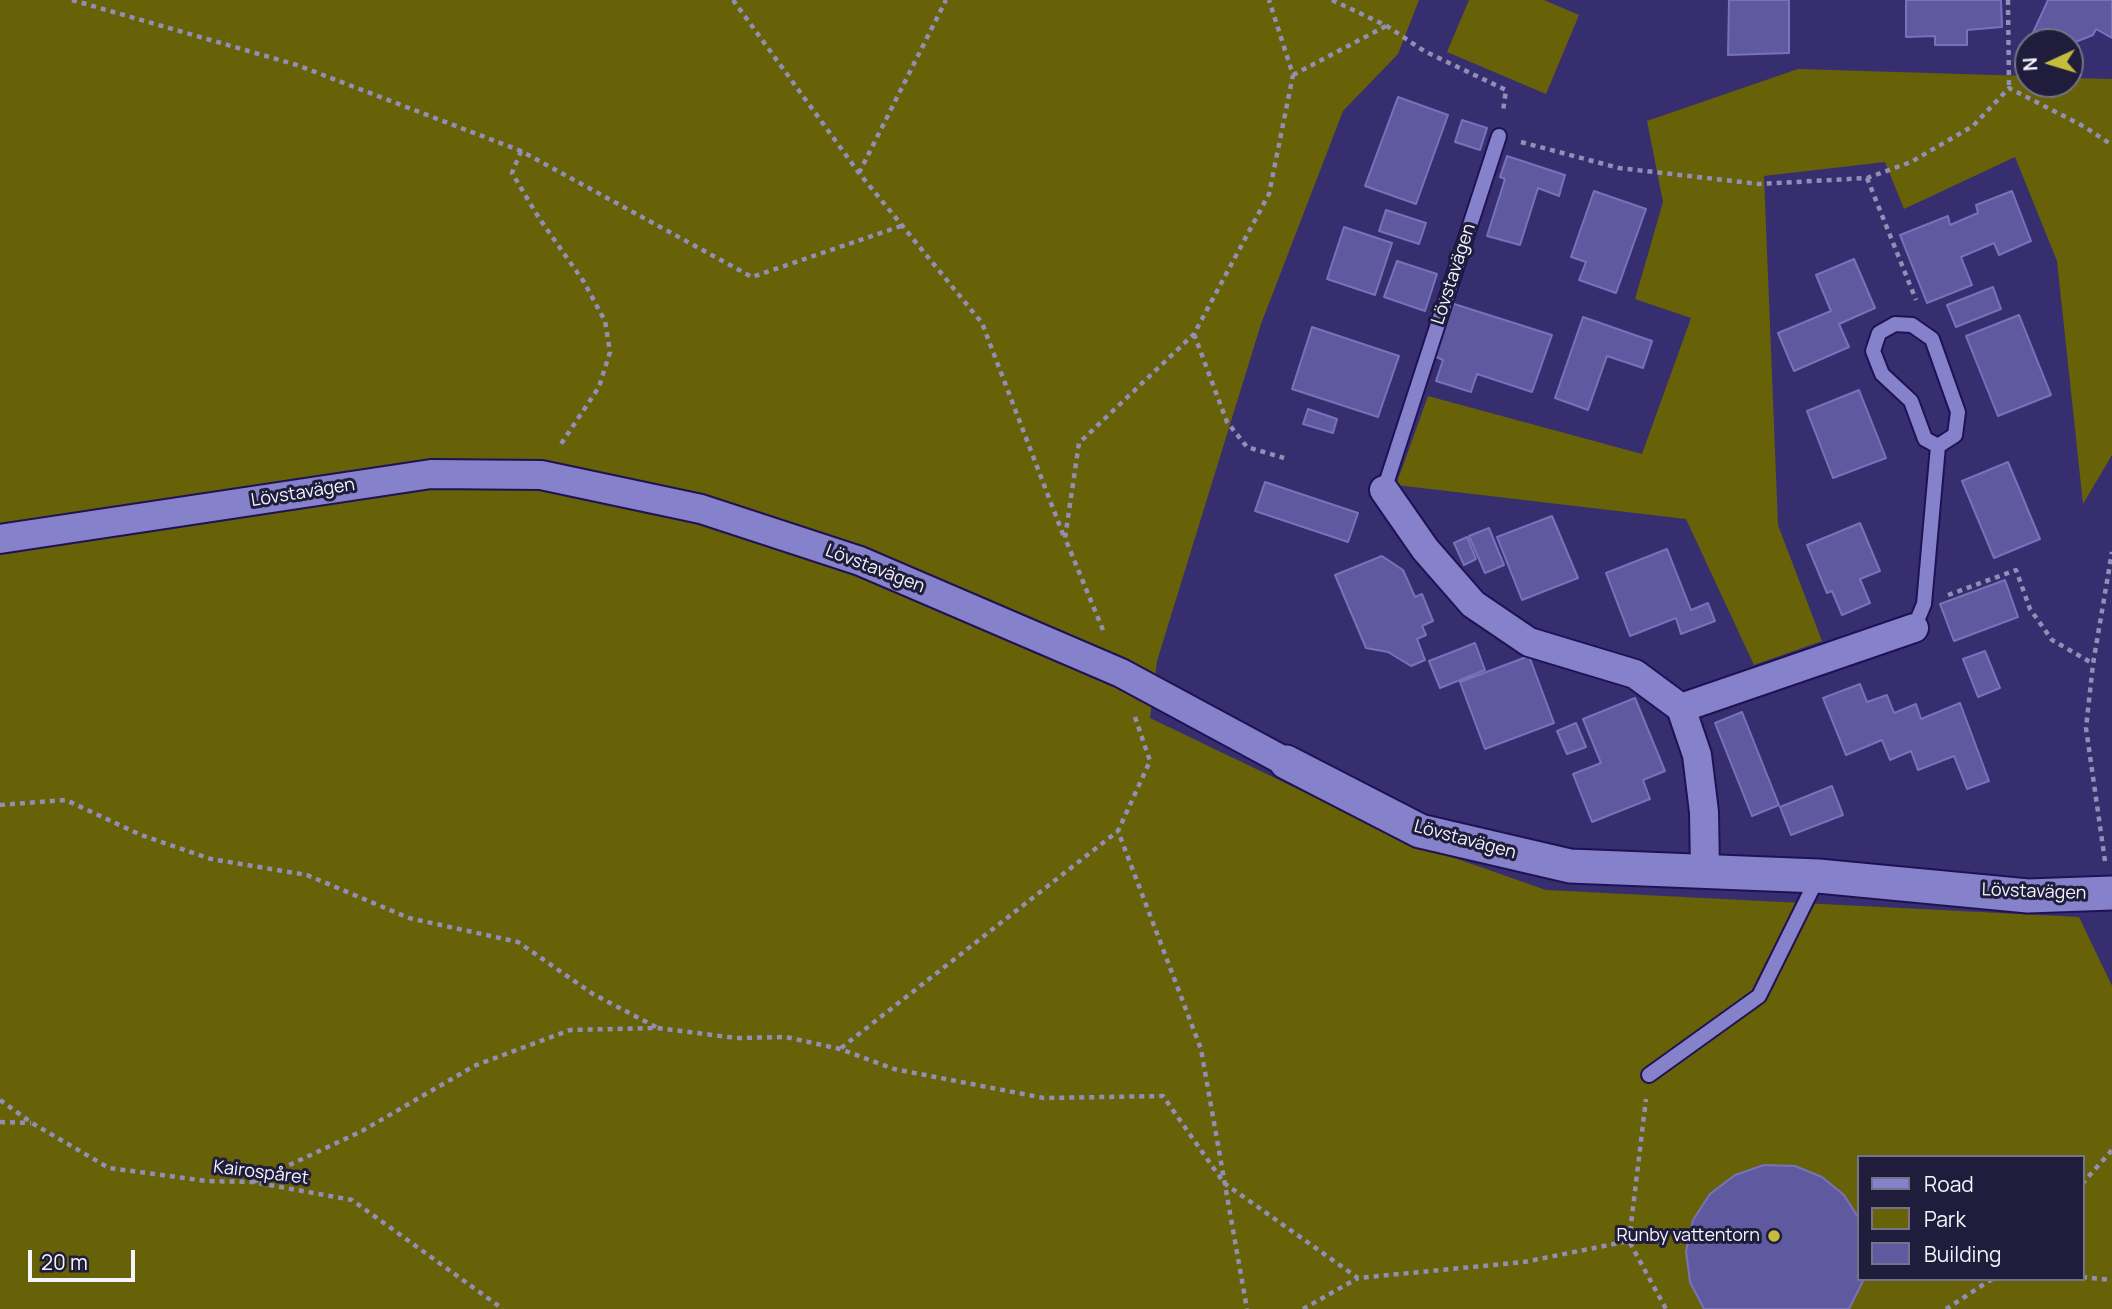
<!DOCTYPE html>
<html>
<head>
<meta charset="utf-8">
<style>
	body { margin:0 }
	#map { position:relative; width:2112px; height:1309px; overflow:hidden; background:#372e70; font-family:Manrope,sans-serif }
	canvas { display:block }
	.legend { position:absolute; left:1857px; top:1155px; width:228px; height:126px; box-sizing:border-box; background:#1f1d3b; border:2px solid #747388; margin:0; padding:9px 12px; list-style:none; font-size:21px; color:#f4f4fc }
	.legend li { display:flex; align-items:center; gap:14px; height:35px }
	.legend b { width:35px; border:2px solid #747388 }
	.north { position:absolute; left:2014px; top:28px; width:70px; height:70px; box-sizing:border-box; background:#1f1d3b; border:2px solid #747388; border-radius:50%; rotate:266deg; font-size:19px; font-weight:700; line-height:28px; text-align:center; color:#f4f4fc }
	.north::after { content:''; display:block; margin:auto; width:24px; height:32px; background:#c5bc3d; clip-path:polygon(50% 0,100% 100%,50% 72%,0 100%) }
	.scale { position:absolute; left:28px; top:1250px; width:107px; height:32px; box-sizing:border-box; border:4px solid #f4f4fc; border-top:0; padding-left:9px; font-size:21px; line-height:24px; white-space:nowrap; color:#f4f4fc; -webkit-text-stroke:5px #1f1d3b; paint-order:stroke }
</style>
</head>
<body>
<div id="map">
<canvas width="2112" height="1309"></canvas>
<ul class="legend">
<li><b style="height:9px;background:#8581cb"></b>Road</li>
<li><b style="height:19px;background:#676107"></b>Park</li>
<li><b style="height:19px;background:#5f5aa0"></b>Building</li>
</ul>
<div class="north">N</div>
<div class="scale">20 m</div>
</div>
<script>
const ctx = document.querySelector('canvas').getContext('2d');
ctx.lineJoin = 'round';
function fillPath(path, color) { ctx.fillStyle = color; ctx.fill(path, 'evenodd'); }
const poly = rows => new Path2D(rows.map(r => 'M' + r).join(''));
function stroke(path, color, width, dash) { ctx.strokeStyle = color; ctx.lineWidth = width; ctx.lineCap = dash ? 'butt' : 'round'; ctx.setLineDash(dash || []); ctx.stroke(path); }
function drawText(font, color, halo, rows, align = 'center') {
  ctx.font = font + ' Manrope,sans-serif'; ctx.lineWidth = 6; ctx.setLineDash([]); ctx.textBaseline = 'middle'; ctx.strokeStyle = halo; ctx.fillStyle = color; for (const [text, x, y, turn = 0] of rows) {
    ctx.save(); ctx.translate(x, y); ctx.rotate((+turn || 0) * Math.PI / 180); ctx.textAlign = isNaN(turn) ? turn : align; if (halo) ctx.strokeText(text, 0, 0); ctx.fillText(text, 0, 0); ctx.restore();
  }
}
fillPath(poly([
	[0,0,1419,0,1398,54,1343,111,1261,324,1157,661,1150,718,1406,841,1546,890,2079,917,2112,986,2112,1309,0,1309],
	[1858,1157,2082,1157,2082,1279,1858,1279],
	[1469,0,1544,0,1579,15,1546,94,1447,52],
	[1798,69,2028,76,2028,84,2070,84,2070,78,2112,79,2112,455,2083,504,2057,261,2015,157,1904,209,1885,162,1764,176,1778,525,1822,641,1754,665,1686,519,1396,485,1428,396,1642,454,1691,318,1635,299,1663,202,1647,121]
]), '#676107');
const building = poly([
	[1729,0,1789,0,1789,53,1728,55,1729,0],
	[1906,0,2001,0,2002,27,1967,30,1967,45,1935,45,1935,36,1906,37,1906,0],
	[2048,0,2112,0,2112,38,2096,29,2093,35,2073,43,2064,38,2061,42,2041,42,2031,37,2048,0],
	[1398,97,1448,115,1416,204,1365,186,1398,97],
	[1462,120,1487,128,1480,150,1455,142,1462,120],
	[1507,156,1565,175,1559,196,1538,188,1520,245,1487,236,1505,179,1500,177,1507,156],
	[1594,191,1646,209,1616,293,1579,280,1586,262,1571,257,1594,191],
	[2012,191,2031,241,1999,255,1994,243,1961,257,1972,285,1927,303,1900,235,1948,216,1950,225,1978,213,1976,205,2012,191],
	[1386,210,1426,223,1419,244,1379,231,1386,210],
	[1344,227,1392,243,1375,295,1327,279,1344,227],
	[1854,259,1875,308,1839,324,1849,347,1794,371,1778,333,1831,311,1816,275,1854,259],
	[1397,261,1437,274,1425,311,1384,297,1397,261],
	[1993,287,2001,309,1956,327,1947,305,1993,287],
	[1451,303,1552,335,1532,392,1477,374,1471,392,1436,381,1443,360,1434,356,1451,303],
	[2019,315,2051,395,1998,416,1966,336,2019,315],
	[1583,317,1652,341,1643,368,1607,356,1588,410,1555,398,1583,317],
	[1312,327,1399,356,1378,417,1292,389,1312,327],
	[1859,390,1886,458,1833,478,1807,411,1859,390],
	[1308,409,1337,419,1333,433,1303,424,1308,409],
	[2008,462,2040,539,1994,558,1962,481,2008,462],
	[1265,482,1358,513,1348,542,1255,511,1265,482],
	[1552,516,1578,578,1522,600,1497,537,1552,516],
	[1860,523,1880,571,1860,579,1870,603,1842,615,1832,591,1827,593,1807,545,1860,523],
	[1489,528,1504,565,1485,573,1469,536,1489,528],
	[1467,537,1476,559,1464,565,1454,543,1467,537],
	[1667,549,1691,610,1708,603,1715,621,1681,634,1676,618,1630,636,1606,573,1667,549],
	[1382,556,1403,570,1415,597,1422,594,1433,621,1422,626,1426,635,1417,639,1425,660,1411,666,1388,652,1366,648,1335,575,1382,556],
	[2005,580,2018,617,1954,641,1940,604,2005,580],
	[1475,643,1485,670,1440,688,1429,661,1475,643],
	[1985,651,2000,688,1978,697,1963,659,1985,651],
	[1529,656,1554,723,1485,749,1460,682,1529,656],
	[1860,684,1867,702,1887,695,1894,713,1916,704,1921,719,1960,703,1989,781,1967,789,1954,756,1918,770,1911,751,1890,760,1882,740,1846,755,1823,698,1860,684],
	[1635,698,1665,771,1643,780,1650,799,1592,822,1573,774,1601,763,1583,719,1635,698],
	[1742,712,1779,805,1752,816,1715,723,1742,712],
	[1576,723,1586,747,1567,754,1557,731,1576,723],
	[1832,786,1843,815,1791,835,1780,807,1832,786],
	[1764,1165,1795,1166,1822,1177,1844,1195,1858,1217,1858,1279,1864,1279,1849,1309,1704,1309,1690,1282,1686,1251,1693,1220,1710,1194,1735,1175,1764,1165]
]);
fillPath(building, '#5f5aa0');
stroke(building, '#7772bb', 2);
const service = poly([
	[1384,490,1499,136],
	[1914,628,1924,604,1938,446,1925,439,1911,401,1882,374,1873,351,1879,333,1895,324,1912,325,1932,339,1958,412,1955,435,1938,446],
	[1649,1075,1759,996,1818,877]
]);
const minor = poly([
	[1384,490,1425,549,1473,604,1529,642,1635,674,1681,708,1697,755,1704,812,1705,869],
	[0,539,431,474,541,475,701,509,860,561,1121,673,1286,762],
	[1681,708,1914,628]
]);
const tertiary = poly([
	[1286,762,1420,831,1570,866,1818,876,2028,896,2112,893]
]);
stroke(service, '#201252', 18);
stroke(minor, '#201252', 32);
stroke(tertiary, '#201252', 37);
stroke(poly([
	[72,0,297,65,521,151,752,277,904,225],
	[733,0,859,173,982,323,1064,537],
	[1332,0,1387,26,1424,51,1506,90,1503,111],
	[2008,0,2009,88],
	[1293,75,1386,26],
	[1521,142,1619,168,1759,184,1867,178,1911,162,1973,126,2009,88,2085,127,2112,145],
	[521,151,512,173,539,218,584,282,605,321,610,352,599,387,559,447],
	[859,173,946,0],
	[1867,178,1916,300],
	[1194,334,1227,422,1247,447,1284,458],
	[1948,595,2016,570,2030,609,2052,640,2092,663],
	[1103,630,1065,538,1079,443,1194,334,1269,194,1293,75,1269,0],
	[1135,717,1150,761,1118,831,1201,1049,1247,1309],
	[0,805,66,800,141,835,211,859,307,875,409,918,518,942,593,994,656,1027],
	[2105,861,2086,728,2093,664,2112,552],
	[841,1048,1118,831],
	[0,1100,32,1123,109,1168,207,1181,253,1182,352,1200,503,1309],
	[0,1122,31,1123],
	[253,1182,362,1131,474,1066,570,1030,657,1028,736,1038,786,1037,840,1049,894,1069,1044,1098,1163,1096,1224,1183,1358,1278,1524,1262,1629,1241,1666,1309],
	[2082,1184,2112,1150],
	[1629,1241,1646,1099],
	[2082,1277,2112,1280],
	[1303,1309,1358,1278],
	[1946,1309,1992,1279]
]), '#938eb4', 4.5, [5, 5]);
stroke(service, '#8581cb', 14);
stroke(minor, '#8581cb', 28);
stroke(tertiary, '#8581cb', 33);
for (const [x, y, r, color] of [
	[1774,1236,7,"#c5bc3d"]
]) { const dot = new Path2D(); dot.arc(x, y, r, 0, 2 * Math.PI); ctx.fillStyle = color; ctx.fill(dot); stroke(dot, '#1f1d3b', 2.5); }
drawText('18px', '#f4f4fc', '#1f1d3b', [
	["Lövstavägen",1454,274,-72],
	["Lövstavägen",303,493,-9],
	["Lövstavägen",875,569,21],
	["Lövstavägen",1465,840,15],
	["Lövstavägen",2034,892,2],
	["Kairospåret",261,1173,7]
]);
drawText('18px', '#f4f4fc', '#1f1d3b', [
	["Runby vattentorn",1760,1236]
], 'right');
</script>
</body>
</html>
